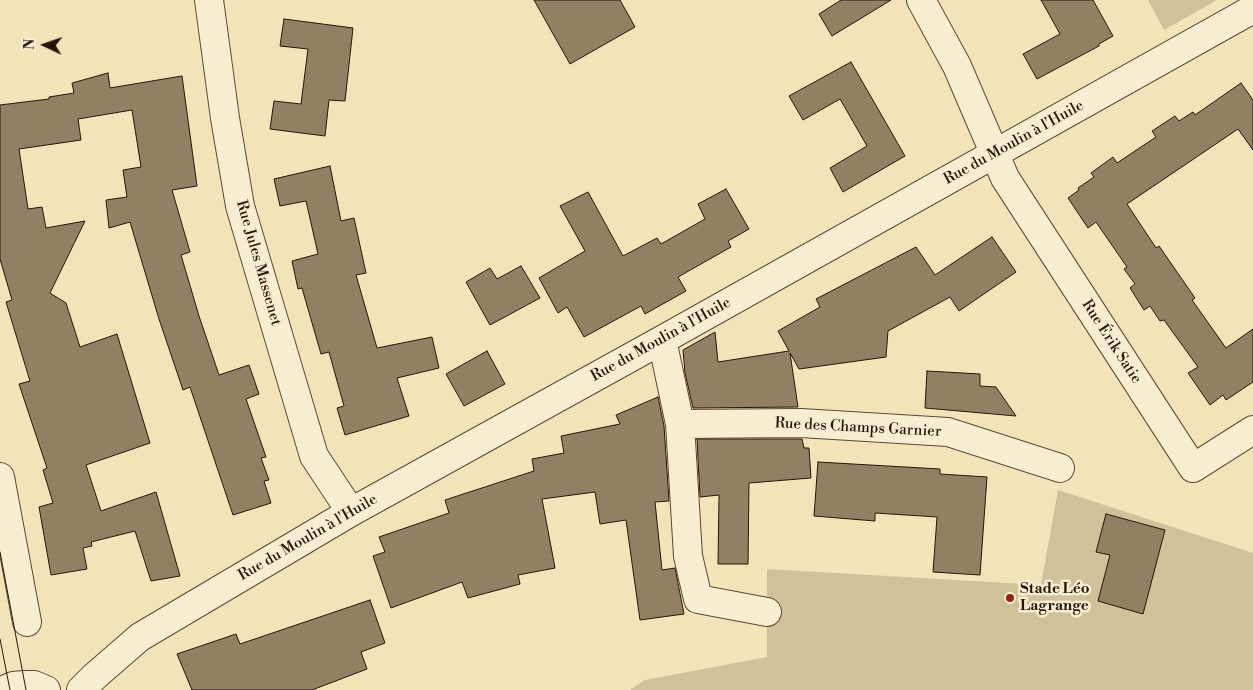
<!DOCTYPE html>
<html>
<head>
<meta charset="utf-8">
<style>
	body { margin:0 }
	#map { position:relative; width:1253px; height:690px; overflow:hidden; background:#f2e4b8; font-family:"Libre Bodoni",serif }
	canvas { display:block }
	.north { position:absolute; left:20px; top:20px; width:50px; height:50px; -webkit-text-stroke:4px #f7edd1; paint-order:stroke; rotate:273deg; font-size:14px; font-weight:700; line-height:20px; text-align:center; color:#2a140a }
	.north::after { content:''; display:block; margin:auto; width:18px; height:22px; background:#2a140a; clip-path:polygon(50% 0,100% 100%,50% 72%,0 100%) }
</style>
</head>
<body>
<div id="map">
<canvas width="1253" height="690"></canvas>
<div class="north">N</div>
</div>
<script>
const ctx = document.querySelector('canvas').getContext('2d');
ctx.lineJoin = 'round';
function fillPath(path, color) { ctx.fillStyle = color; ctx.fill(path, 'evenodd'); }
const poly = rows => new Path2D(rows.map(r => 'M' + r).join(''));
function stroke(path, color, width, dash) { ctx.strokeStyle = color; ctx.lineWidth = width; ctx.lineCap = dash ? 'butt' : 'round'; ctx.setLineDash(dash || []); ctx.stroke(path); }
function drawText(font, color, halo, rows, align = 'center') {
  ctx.font = font + ' "Libre Bodoni",serif'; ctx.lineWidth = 5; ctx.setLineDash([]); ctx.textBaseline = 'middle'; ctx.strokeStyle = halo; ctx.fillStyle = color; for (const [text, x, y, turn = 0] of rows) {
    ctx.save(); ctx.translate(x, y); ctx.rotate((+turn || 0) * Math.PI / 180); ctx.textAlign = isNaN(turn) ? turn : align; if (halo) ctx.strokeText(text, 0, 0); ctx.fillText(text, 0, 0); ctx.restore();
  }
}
fillPath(poly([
	[1148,0,1217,0,1164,30],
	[1058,490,1253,553,1253,690,630,690,645,680,767,657,767,569,1041,585]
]), '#d0c19a');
const building = poly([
	[534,0,620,0,635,27,570,64,534,0],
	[841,0,891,0,832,36,819,14,841,0],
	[1041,0,1093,0,1113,36,1099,44,1099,46,1037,79,1023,54,1060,34,1041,0],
	[284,19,353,28,345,101,329,100,325,136,270,129,274,101,301,104,308,49,280,46,284,19],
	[851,62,905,156,843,192,830,168,867,146,840,99,803,120,789,96,851,62],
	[108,73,110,88,182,76,197,186,172,190,190,252,181,255,199,316,219,375,249,365,259,394,246,399,266,457,261,458,269,480,264,481,271,503,233,515,190,387,183,390,159,319,130,222,109,228,106,200,127,197,123,170,141,167,132,110,78,119,81,140,19,149,28,209,42,207,46,228,85,221,50,293,66,303,80,347,117,334,150,443,86,465,101,511,156,492,180,576,151,581,135,531,91,542,92,546,83,548,87,569,51,575,39,507,53,503,43,470,47,468,19,384,30,381,6,302,12,300,0,259,0,105,49,99,49,97,74,93,72,83,108,73],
	[1241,83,1253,100,1253,150,1238,129,1127,204,1156,248,1159,246,1195,298,1192,300,1226,348,1253,329,1253,382,1226,400,1223,395,1210,405,1188,373,1198,367,1164,320,1160,321,1150,306,1144,310,1130,288,1135,284,1124,269,1127,267,1096,222,1088,228,1068,198,1079,190,1078,188,1094,177,1091,173,1113,157,1117,163,1156,137,1152,131,1175,116,1179,121,1193,112,1195,115,1241,83],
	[330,166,341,221,354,218,366,273,356,275,377,348,432,337,439,368,397,378,409,416,345,435,337,408,344,406,329,352,321,354,302,288,298,289,292,261,318,254,306,201,280,206,274,179,330,166],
	[726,189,749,229,728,241,731,247,678,277,686,291,645,314,641,306,584,337,567,307,558,313,539,278,585,251,560,206,588,192,623,256,657,238,661,244,705,219,698,204,726,189],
	[992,237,1016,272,959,311,950,297,888,331,886,357,799,369,790,353,798,407,693,408,685,373,683,350,715,332,718,362,789,351,778,331,820,307,816,299,916,247,935,275,992,237],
	[521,266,540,298,490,325,466,282,490,268,497,279,521,266],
	[487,351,505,384,464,406,446,374,487,351],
	[927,371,980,374,980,386,996,387,1016,416,925,408,927,371],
	[658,397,664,426,669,501,655,502,662,570,675,568,684,614,640,620,626,520,600,524,595,492,542,499,555,568,518,575,520,584,468,598,462,582,391,608,373,556,385,552,379,537,449,513,445,500,534,471,532,459,564,453,561,436,620,424,616,415,658,397],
	[697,439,802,439,804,448,809,448,811,478,749,483,748,564,718,564,719,495,700,497,697,439],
	[818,462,940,469,940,474,987,477,980,575,933,572,937,517,875,513,875,521,814,516,818,462],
	[1106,514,1165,530,1143,614,1098,601,1110,555,1096,552,1106,514],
	[370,600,385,643,361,652,367,669,312,690,192,690,177,654,236,634,240,644,370,600]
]);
fillPath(building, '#928064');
stroke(building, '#2a140a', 1);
const minor = poly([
	[209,0,225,118,240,206,314,456,351,512],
	[921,0,957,66,1005,178,1193,468,1253,430],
	[662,340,680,424,801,423,948,432,1060,468],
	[680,424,688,556,698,599,767,612],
	[0,477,27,622],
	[4,690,13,686,25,685,34,685,46,690],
	[81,690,95,676,140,637,351,512,662,340,1253,9]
]);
stroke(minor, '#5c4836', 30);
stroke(minor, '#f7edd1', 28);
stroke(poly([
	[0,552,26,690],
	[0,639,10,690]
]), '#2a140a', 1);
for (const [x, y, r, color] of [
	[1010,598,5,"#8f2418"]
]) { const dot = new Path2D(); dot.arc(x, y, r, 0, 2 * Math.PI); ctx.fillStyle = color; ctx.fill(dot); stroke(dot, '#f7edd1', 2); }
drawText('15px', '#2a140a', '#f7edd1', [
	["Rue du Moulin à l'Huile",1014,143,-29],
	["Rue Jules Massenet",258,263,74],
	["Rue du Moulin à l'Huile",661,340,-29],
	["Rue Érik Satie",1111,342,57],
	["Rue des Champs Garnier",858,428,3],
	["Rue du Moulin à l'Huile",308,538,-30]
]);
drawText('bold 15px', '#2a140a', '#f7edd1', [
	["Stade Léo",1020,589],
	["Lagrange",1020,606]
], 'left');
</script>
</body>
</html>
